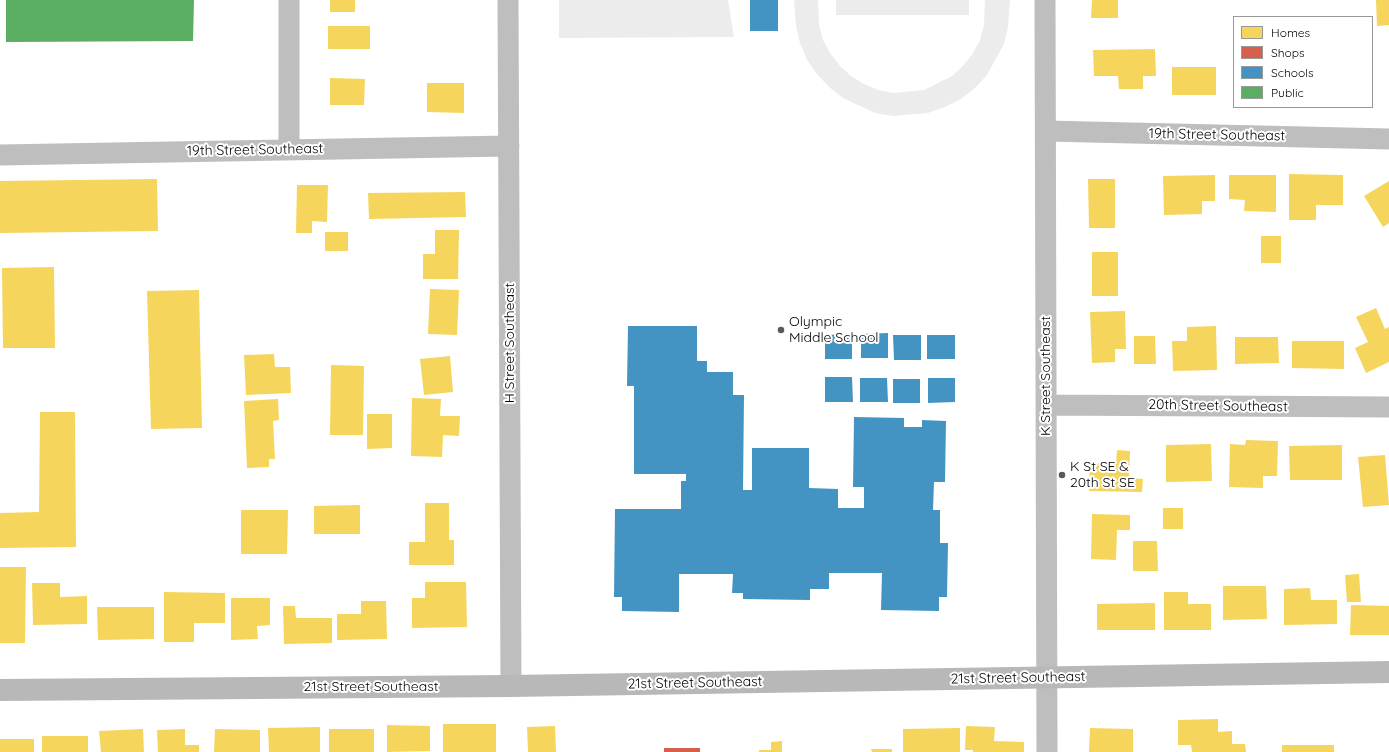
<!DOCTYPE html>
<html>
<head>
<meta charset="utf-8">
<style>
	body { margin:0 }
	#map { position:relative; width:1389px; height:752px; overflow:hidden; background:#fff; font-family:Quicksand,sans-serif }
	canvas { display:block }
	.legend { position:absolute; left:1233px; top:16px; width:140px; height:92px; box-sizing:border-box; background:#fff; border:1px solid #999; margin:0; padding:5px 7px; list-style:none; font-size:12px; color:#000 }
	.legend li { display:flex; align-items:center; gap:8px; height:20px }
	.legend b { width:20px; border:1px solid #999 }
</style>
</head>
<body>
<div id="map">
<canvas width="1389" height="752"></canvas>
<ul class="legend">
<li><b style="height:11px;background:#f6d55c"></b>Homes</li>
<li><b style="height:11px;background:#d6604d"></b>Shops</li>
<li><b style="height:11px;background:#4393c3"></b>Schools</li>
<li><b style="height:11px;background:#5aae61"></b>Public</li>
</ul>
</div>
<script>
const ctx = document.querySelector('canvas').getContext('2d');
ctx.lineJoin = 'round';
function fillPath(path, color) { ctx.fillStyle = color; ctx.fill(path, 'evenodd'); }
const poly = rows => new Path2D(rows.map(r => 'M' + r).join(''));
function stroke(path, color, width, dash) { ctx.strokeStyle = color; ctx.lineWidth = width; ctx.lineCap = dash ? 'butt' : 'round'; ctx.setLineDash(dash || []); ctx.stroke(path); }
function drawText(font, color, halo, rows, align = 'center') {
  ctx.font = font + ' Quicksand,sans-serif'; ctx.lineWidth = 4; ctx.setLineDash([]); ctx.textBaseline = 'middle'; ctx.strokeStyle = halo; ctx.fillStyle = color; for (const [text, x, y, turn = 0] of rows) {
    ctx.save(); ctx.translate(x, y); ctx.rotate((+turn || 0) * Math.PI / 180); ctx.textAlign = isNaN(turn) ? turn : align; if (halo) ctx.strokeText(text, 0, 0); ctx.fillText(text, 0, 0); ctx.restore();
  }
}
fillPath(poly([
	[559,0,728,0,734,37,559,38],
	[794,0,818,0,819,25,823,40,830,53,840,66,851,76,864,84,878,90,894,93,924,90,952,76,963,66,973,53,980,40,984,25,985,0,1010,0,1008,27,1004,44,987,75,975,88,961,99,945,107,928,113,893,116,875,113,843,98,829,87,817,74,807,60,800,43,796,26],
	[836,0,969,0,969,15,836,15]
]), '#ececec');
fillPath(poly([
	[330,0,355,0,355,12,330,12],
	[1092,0,1118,0,1118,18,1091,18],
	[1376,0,1389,0,1389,25,1377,26],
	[328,26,370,26,370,49,328,49],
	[1155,49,1156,76,1143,76,1143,89,1119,89,1118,76,1094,76,1093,50],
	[1172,67,1216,67,1216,95,1172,95],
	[330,78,365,79,364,105,330,105],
	[427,83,464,83,464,113,427,112],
	[1289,174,1343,175,1343,205,1316,205,1316,220,1289,220],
	[1215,175,1215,201,1202,201,1202,214,1164,215,1163,176],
	[1229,175,1276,175,1276,212,1244,211,1245,200,1229,199],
	[157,179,158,231,0,233,0,181],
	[1088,179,1115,179,1115,228,1089,228],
	[1389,181,1389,223,1383,227,1364,196],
	[297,185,328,185,327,222,312,221,312,233,296,233],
	[465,192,466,217,369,219,368,193],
	[435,230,459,230,458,279,423,279,423,254,435,254],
	[325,232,348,232,348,251,325,251],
	[1261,236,1281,236,1281,263,1261,263],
	[1092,252,1118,252,1118,296,1092,296],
	[54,267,55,348,3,348,2,268],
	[430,289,459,290,457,335,428,334],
	[199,290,202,428,151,429,147,291],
	[1376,308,1385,329,1389,327,1389,362,1366,373,1355,348,1368,342,1356,317],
	[1125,311,1126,349,1115,349,1115,362,1092,363,1090,312],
	[1216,326,1217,370,1173,371,1172,341,1187,341,1187,327],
	[1134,336,1155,336,1156,364,1134,364],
	[1235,337,1278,337,1279,363,1235,364],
	[1292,341,1344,341,1344,369,1292,368],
	[274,354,275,367,290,367,291,393,246,395,244,355],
	[450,356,453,392,424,395,420,359],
	[331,365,364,366,363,435,330,435],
	[412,398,441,399,440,416,460,416,459,436,443,435,442,457,411,456],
	[278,399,279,420,273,421,275,459,269,459,269,467,247,468,244,401],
	[40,412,75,412,76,547,0,548,0,513,39,512],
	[367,414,392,414,392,448,367,449],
	[1246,440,1278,441,1277,476,1263,476,1263,488,1229,487,1230,444,1245,445],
	[1211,444,1212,481,1166,482,1166,445],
	[1342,445,1342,480,1290,480,1289,446],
	[1117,450,1130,451,1129,478,1143,479,1142,492,1089,491,1090,463,1116,464],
	[1385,455,1389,505,1363,507,1358,457],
	[425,503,449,503,449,540,454,540,454,565,409,565,409,542,425,542],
	[360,505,360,534,314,534,314,506],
	[1163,508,1183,508,1183,529,1163,529],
	[241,510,288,510,287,554,241,554],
	[1092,514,1130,515,1130,530,1117,530,1116,560,1091,559],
	[1133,541,1157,541,1158,571,1133,571],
	[0,567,26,567,25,643,0,643],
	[1359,574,1361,602,1347,602,1345,575],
	[425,582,466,582,467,627,412,628,412,598,425,598],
	[32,583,60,583,60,597,87,596,87,624,33,625],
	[1223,586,1266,586,1267,619,1223,620],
	[1310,588,1311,600,1337,600,1337,624,1284,625,1284,589],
	[164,592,225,593,225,623,194,623,194,642,164,642],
	[1164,592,1188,592,1188,604,1211,604,1211,630,1164,630],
	[231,598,270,598,270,625,257,626,258,639,231,640],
	[361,601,386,601,387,639,337,640,337,614,361,614],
	[1155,603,1155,630,1097,630,1097,604],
	[1351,605,1389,606,1389,635,1350,635],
	[283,606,295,606,296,618,332,618,332,643,284,644],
	[97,607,154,607,154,639,98,640],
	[1218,719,1218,732,1232,731,1232,744,1245,744,1246,752,1192,752,1191,745,1178,745,1178,720],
	[443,724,496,724,496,752,443,752],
	[387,725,430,726,430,751,387,752],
	[555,726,556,752,528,752,527,727],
	[966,726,995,727,994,741,1024,742,1024,752,973,752,973,750,965,750],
	[320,727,320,752,269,752,268,728],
	[960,728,960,752,903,752,903,729],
	[1090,728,1133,729,1133,752,1089,752],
	[143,729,144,752,101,752,99,731],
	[185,729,185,745,199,745,199,752,158,752,157,730],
	[215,729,260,730,260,752,214,752],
	[329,729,374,729,374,752,329,752],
	[42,736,88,736,88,752,42,752],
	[0,739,34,739,34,752,0,752],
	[782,741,782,752,759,752,759,750,771,750,771,742],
	[1282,745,1334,745,1334,752,1282,752],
	[871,749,892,749,892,752,872,752]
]), '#f6d55c');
fillPath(poly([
	[664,748,700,748,700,752,664,752]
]), '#d6604d');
fillPath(poly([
	[750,0,778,0,778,31,750,31],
	[628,326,697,326,697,361,707,361,707,372,733,372,733,395,744,395,743,490,752,490,752,448,809,448,809,488,838,489,838,508,864,508,864,487,853,487,854,417,904,418,904,427,922,427,922,420,946,421,945,482,934,482,933,510,940,510,940,543,948,543,947,597,939,597,939,611,881,610,882,573,829,573,829,589,810,589,810,600,743,599,743,593,732,593,733,574,679,574,679,612,622,611,622,597,614,597,615,509,681,509,681,481,686,481,686,474,634,474,634,386,627,386],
	[888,333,888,358,861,358,861,334],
	[852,334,852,359,825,359,825,335],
	[893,335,921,335,921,360,894,360],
	[927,335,955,335,955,359,927,359],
	[825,377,852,377,853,402,825,402],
	[860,378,887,378,888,402,860,402],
	[928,378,955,378,955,402,928,403],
	[893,379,920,379,920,403,893,403]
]), '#4393c3');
fillPath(poly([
	[6,0,194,0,193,41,6,42]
]), '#5aae61');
stroke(poly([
	[289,0,289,149],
	[508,0,511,686],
	[1045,0,1047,752],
	[1046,131,1389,139],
	[0,155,509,146],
	[1046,405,1389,407]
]), '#bebebe', 21);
stroke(poly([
	[0,690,511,686,1389,672]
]), '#b8b8b8', 22);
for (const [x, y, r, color] of [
	[781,330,4,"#595959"],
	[1062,475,4,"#595959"]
]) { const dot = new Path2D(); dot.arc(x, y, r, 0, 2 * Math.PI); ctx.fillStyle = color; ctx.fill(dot); stroke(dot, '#fff', 1.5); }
drawText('14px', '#000', '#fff', [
	["19th Street Southeast",1217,135,1],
	["19th Street Southeast",255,150,-1],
	["H Street Southeast",510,343,-90],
	["K Street Southeast",1046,376,-90],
	["20th Street Southeast",1218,406,1],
	["21st Street Southeast",1018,678,-1],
	["21st Street Southeast",695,683,-1],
	["21st Street Southeast",371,687]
]);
drawText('14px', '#000', '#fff', [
	["Olympic",789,322],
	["Middle School",789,338],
	["K St SE &",1070,467],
	["20th St SE",1070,483]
], 'left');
</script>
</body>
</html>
